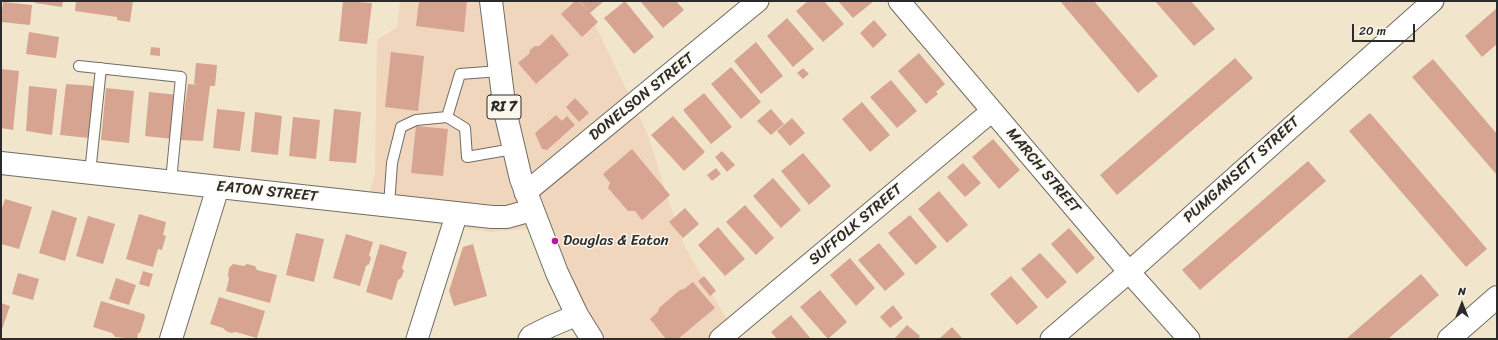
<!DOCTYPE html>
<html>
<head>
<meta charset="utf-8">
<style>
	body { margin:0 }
	#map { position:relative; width:1498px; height:340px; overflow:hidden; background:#f1e6cc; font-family:Sriracha,sans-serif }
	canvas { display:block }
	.frame { position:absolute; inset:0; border:2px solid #2b2b2b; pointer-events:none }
	.north { position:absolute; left:1442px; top:284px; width:40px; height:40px; -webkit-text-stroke:3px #fbf7ec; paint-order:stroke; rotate:0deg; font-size:11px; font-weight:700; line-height:16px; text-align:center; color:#2b2b2b }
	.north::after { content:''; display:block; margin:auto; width:14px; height:18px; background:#2b2b2b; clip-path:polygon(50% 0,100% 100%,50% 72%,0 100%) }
	.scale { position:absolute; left:1352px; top:24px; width:63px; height:18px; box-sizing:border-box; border:2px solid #2b2b2b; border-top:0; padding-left:5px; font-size:12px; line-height:14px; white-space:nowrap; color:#2b2b2b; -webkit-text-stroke:3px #fbf7ec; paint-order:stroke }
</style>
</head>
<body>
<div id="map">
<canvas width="1498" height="340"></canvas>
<div class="frame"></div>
<div class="north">N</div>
<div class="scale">20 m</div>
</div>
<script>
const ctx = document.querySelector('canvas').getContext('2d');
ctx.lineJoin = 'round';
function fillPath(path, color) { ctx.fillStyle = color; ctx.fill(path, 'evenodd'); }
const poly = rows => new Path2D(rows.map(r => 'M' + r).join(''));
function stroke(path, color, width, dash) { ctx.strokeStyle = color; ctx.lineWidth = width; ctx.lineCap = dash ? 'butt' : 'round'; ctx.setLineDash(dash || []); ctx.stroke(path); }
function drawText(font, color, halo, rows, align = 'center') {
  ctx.font = font + ' Sriracha,sans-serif'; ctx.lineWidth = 3; ctx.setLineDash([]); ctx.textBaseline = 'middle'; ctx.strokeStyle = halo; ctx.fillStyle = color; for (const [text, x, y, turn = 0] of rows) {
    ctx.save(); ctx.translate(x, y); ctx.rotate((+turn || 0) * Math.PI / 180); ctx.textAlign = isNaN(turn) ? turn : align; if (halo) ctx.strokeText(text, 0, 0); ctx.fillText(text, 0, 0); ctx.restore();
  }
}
fillPath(poly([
	[400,1,598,1,587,8,648,135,669,202,685,247,730,325,721,339,595,339,538,228,491,232,375,215,364,211,375,173,377,40,397,27]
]), '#f0d6bc');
fillPath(poly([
	[36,1,63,1,62,7,35,3],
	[76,1,133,1,130,22,117,20,117,17,75,11],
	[343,1,372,3,367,44,339,41],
	[419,1,467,1,464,32,416,26],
	[575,1,579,1,588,11,580,1,604,1,590,13,598,22,582,37,561,14],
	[625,1,654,37,634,54,604,18],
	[640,1,676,1,684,10,663,28],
	[808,1,824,1,844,24,823,42,796,11],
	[838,1,874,1,853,18],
	[1060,1,1094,1,1158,76,1138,93],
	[1155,1,1191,1,1215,29,1194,46],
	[3,2,32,5,30,25,1,22],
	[1497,8,1497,44,1482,57,1465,36],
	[787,18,814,49,793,67,767,36],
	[874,20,887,35,873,48,860,33],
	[29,32,59,37,56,58,26,54],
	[552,34,569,55,536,84,518,63,529,54,530,50,535,46,539,46],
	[756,42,783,76,761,94,734,61],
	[151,47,160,48,160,56,150,55],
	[391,52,424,56,418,111,385,107],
	[919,53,945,84,936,92,938,94,926,104,898,71],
	[1235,58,1253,78,1117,195,1100,175],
	[1433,59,1497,134,1497,175,1412,77],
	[196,63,217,65,215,86,210,86,203,141,180,140,188,84,200,85,194,84],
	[731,67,761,102,741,119,711,84],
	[803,68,809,74,803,79,797,73],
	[1,69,19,71,13,130,1,128],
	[891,80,917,111,897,128,870,97],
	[66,84,94,86,89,138,60,135],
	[29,86,57,89,52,135,26,131],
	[106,88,134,91,129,143,101,140],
	[149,92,178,95,173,139,145,136],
	[704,93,732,127,711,144,683,110],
	[575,98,589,113,579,122,566,107],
	[862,102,890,135,870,152,842,119],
	[217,109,245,112,240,151,213,148],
	[334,109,361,112,356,163,329,161],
	[771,109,784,124,771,135,757,121],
	[255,112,282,116,278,155,251,152],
	[1370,113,1487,249,1466,267,1349,131],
	[556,115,562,121,567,116,575,125,547,150,542,149,535,133],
	[673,116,705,152,684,171,651,135],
	[293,117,320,120,316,159,289,156],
	[792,118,805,133,790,146,777,131],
	[416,126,448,129,443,176,411,173],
	[993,139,1020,170,999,189,972,157],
	[632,149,670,195,642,220,635,211,628,211,608,188,610,183,603,174],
	[722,151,735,165,727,172,715,157],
	[803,153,831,186,809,205,781,171],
	[1308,161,1326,181,1200,290,1182,270],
	[963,163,981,183,965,197,947,177],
	[716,168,721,174,712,181,707,175],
	[773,178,801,210,781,228,753,196],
	[939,191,968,225,947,243,918,209],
	[5,199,32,207,19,249,1,244,1,211],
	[745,205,774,238,756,255,726,222],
	[685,208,699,224,683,238,669,222],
	[52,210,77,218,65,261,39,253],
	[139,214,166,222,163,235,166,236,162,250,158,249,153,267,126,259],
	[910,215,937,247,916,265,888,233],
	[88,216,115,224,103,264,76,256],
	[718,227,745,259,725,276,698,245],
	[1069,228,1095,258,1077,274,1051,244],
	[296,233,324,239,314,282,286,275],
	[346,234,373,242,369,255,371,258,369,264,366,266,360,286,333,278],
	[879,243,905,274,885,291,858,260],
	[380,244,407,252,402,268,404,271,401,278,398,280,392,300,366,292],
	[473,244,487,296,454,306,449,291,463,247],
	[1040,253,1067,282,1047,299,1021,269],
	[850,258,875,288,856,306,830,275],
	[233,264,244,266,247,264,255,266,257,270,277,275,270,303,226,291,229,279,228,275,229,268],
	[143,271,153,274,149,287,139,284],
	[18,273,39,279,33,300,12,294],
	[1421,274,1439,295,1388,339,1346,339],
	[704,276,716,291,710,296,698,281],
	[1011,276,1038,307,1017,325,990,294],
	[116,278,136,285,129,305,109,299],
	[693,282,715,308,678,339,666,339,650,319,658,312,659,308,680,290,684,289],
	[820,290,847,322,828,339,800,307],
	[219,297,265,311,257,338,236,332,231,333,226,331,223,328,210,324],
	[101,301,144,314,145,317,140,333,138,333,137,339,115,337,112,333,93,327],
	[1,303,10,306,1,332],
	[893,305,903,318,890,328,880,317],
	[791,315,811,339,777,339,771,332],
	[907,325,920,336,918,339,894,339],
	[952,327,963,339,939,339]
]), '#d6a491');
const lane = poly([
	[79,66,181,77,171,181],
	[447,117,460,74,500,71],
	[90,173,101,68],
	[389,205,392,163,401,127,416,120,447,117,465,128,467,157,513,149]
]);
const street = poly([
	[899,1,1129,272,1189,339],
	[525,193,758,1],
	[417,339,457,213],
	[529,339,531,336,551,326,577,315],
	[720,339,992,111],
	[1051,339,1129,272,1433,1]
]);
const secondary = poly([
	[1,163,492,217,507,217,532,210],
	[171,339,218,187],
	[1449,339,1497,297]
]);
const primary = poly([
	[491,1,505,111,521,179,557,273,577,315,592,339]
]);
stroke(lane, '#706c63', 12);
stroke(street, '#706c63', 23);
stroke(secondary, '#706c63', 24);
stroke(primary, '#706c63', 24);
stroke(lane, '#fff', 10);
stroke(street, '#fff', 21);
stroke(secondary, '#fff', 22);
stroke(primary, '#fff', 22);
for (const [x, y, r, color] of [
	[555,241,4,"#b5179e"]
]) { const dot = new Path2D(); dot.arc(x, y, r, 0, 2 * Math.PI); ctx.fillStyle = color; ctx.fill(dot); stroke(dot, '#fbf7ec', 1.5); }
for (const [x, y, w] of [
	[504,107,34]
]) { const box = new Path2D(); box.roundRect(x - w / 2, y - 12, w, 24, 3); ctx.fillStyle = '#fbf7ec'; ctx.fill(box); stroke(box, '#2b2b2b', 1); }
drawText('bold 14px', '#2b2b2b', null, [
	["RI 7",504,107]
]);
drawText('15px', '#2b2b2b', '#fbf7ec', [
	["DONELSON STREET",642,97,-39],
	["PUMGANSETT STREET",1242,170,-42],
	["MARCH STREET",1043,171,50],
	["EATON STREET",267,192,6],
	["SUFFOLK STREET",856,225,-40]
]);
drawText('15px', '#2b2b2b', '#fbf7ec', [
	["Douglas & Eaton",563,241]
], 'left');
</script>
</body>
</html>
